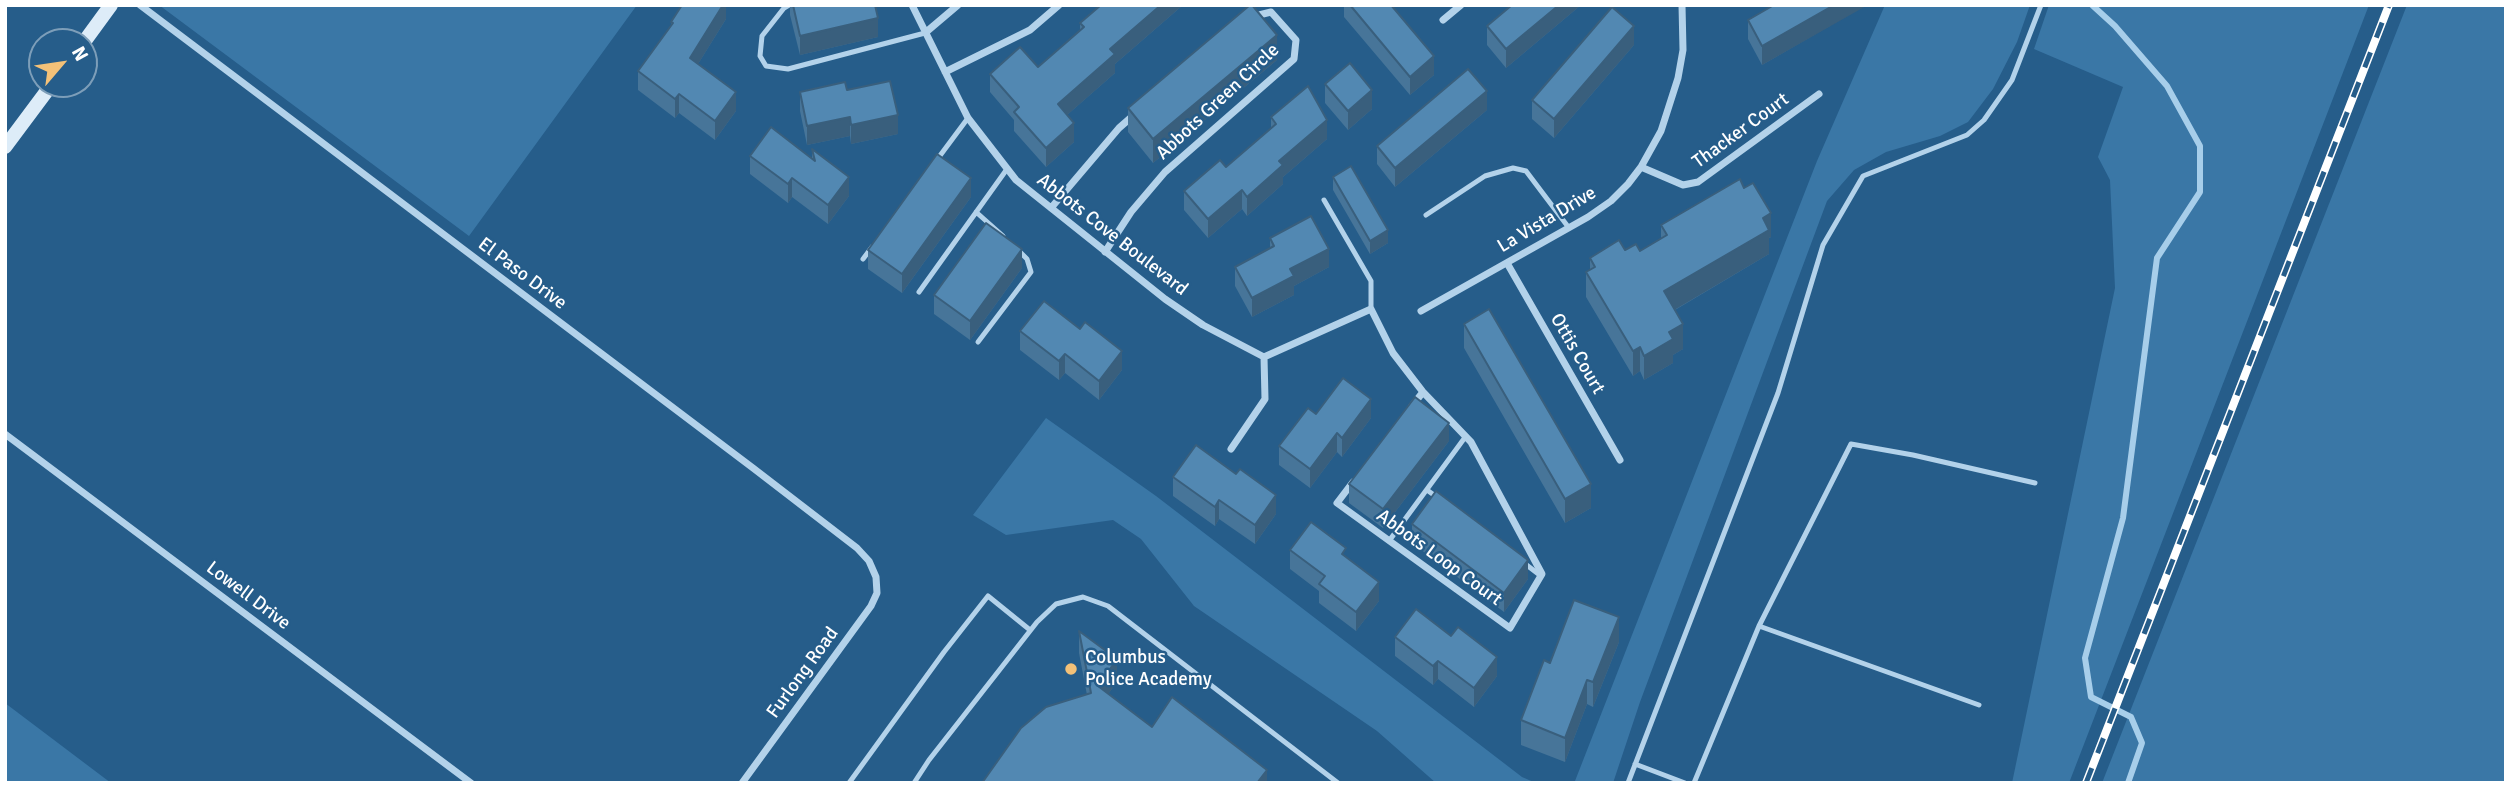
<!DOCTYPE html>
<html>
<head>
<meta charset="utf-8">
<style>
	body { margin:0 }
	#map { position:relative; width:2511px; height:788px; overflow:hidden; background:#265d8a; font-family:Signika,sans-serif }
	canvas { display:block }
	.frame { position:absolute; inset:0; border:7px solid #fff; pointer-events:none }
	.north { position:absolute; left:28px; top:28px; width:70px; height:70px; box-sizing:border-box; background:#265d8a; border:2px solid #7d9eb9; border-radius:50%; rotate:61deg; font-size:19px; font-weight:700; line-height:28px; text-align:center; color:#fff }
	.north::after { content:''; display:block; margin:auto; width:24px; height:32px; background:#f3c178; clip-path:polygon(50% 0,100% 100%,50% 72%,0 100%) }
</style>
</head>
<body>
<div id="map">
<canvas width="2511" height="788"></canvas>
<div class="frame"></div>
<div class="north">N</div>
</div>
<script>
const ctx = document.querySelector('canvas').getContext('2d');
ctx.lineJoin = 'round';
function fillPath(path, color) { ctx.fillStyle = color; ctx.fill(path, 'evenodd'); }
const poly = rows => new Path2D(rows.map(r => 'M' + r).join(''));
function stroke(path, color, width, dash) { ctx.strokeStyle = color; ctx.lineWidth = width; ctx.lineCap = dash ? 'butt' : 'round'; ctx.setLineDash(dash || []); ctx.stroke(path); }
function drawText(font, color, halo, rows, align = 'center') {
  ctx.font = font + ' Signika,sans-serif'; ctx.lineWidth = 5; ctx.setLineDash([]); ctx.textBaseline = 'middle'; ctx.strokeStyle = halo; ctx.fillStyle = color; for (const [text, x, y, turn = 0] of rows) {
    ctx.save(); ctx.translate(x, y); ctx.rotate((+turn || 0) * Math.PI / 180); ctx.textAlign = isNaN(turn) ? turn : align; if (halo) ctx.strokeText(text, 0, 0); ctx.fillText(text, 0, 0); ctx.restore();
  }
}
fillPath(poly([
	[159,5,637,5,469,236],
	[1885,5,2030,5,2017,42,1993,89,1968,122,1940,136,1886,152,1854,170,1827,201,1640,702,1613,783,1572,783,1575,781,1817,161],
	[2049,5,2369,5,2069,783,2012,783,2115,288,2110,180,2098,157,2123,87,2034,49],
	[2407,5,2506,5,2506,783,2102,783],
	[1046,418,1156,496,1522,777,1536,783,1436,783,1377,731,1194,606,1141,539,1113,520,1006,535,973,515],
	[5,703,111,783,5,783]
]), '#3a77a6');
stroke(poly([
	[2092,5,2115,26,2167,86,2200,146,2200,192,2157,258,2123,518,2085,658,2091,697,2131,717,2142,743,2128,783]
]), '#a7ceea', 6);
stroke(poly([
	[789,5,784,8,762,36,760,56,766,66,788,69,925,33],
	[936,161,968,118],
	[1324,200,1371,281,1371,309],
	[976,212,1003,236],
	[1426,215,1485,176,1513,168,1526,171,1569,228],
	[863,259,872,247],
	[919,292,1007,169],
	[978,342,1031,272,1027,259,1018,250],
	[1427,490,1438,498],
	[1389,541,1466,436],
	[1524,563,1541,576],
	[1759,626,1979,705],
	[1635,764,1685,783],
	[849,783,944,652,988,596,1030,630],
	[914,783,929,760,1037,622,1056,604,1083,597,1108,606,1338,783],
	[1628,783,1778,393,1823,245,1863,176,1967,135,1984,120,2012,80,2041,5],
	[1694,783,1759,626,1851,444,1913,455,2035,483]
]), '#b3d2ea', 5);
stroke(poly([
	[140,5,753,468,857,548,869,561,876,577,877,593,871,606,742,783],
	[912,5,968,118,1016,180,1165,299,1203,325,1264,357],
	[1443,20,1461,5],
	[925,33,958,5],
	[945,72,1030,30,1059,5],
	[1641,167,1683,185,1698,182,1819,94],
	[1051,208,1119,128,1135,114],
	[1105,252,1131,212,1165,172,1294,59,1296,40,1271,12,1251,17],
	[1507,263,1620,460],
	[1421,311,1588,217,1611,201,1628,184,1641,167,1661,131,1678,78,1683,50,1682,5],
	[1264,357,1371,309,1393,353,1423,392,1471,442,1542,574,1510,628,1337,503,1353,482],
	[1412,406,1423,392],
	[5,434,471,783],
	[1231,449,1265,399,1264,357]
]), '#b3d2ea', 7);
stroke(poly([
	[84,42,111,5],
	[5,147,52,84]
]), '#ddecf8', 14);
const rail = poly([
	[2086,783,2389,5]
]);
stroke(rail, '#fff', 8);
stroke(rail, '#265d8a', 5, [16]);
fillPath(poly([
	[726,5,726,19,698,64,736,111,715,140,679,113,675,118,638,90,638,71,671,26,671,22],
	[790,5,875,5,878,37,800,55,790,15],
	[1101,5,1183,5,1115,64,1115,73,1067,115,1074,142,1046,167,1014,131,1014,120,990,92,990,74,1038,67,1080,30,1080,23],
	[1344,5,1391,5,1434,75,1410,95,1344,17],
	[1512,5,1581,5,1506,68,1487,45,1487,26],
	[1866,5,1762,65,1748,39,1748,20],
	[1634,45,1554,138,1532,119,1532,100],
	[1277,60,1153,163,1128,132,1128,108],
	[1325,84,1372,109,1348,130,1325,103],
	[847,90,898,134,851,144,850,136,807,145,800,111,800,92],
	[1487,110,1395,187,1377,164,1377,146],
	[1271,117,1327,139,1283,177,1283,184,1247,216,1242,209,1208,238,1184,210,1184,191,1226,167,1271,128],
	[812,149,849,196,828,224,792,197,788,203,750,174,750,156,812,159],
	[1333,177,1388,243,1370,254,1333,190],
	[971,197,902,293,868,269,868,250],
	[1661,225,1771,237,1769,238,1769,254,1675,310,1683,349,1673,355,1673,363,1644,380,1640,371,1633,376,1586,297,1586,272,1590,270,1590,258,1625,250,1640,251,1661,238],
	[1270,238,1329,267,1294,286,1294,295,1252,317,1235,286,1235,267,1270,248],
	[1022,268,970,340,934,314,934,295],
	[1464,324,1591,508,1565,523,1464,348],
	[1020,331,1122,370,1099,400,1065,373,1059,380,1020,350],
	[1316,414,1371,418,1342,457,1337,452,1310,488,1279,465,1279,446],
	[1449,441,1383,528,1349,503,1349,484],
	[1173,477,1276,514,1255,544,1219,519,1215,526,1173,496],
	[1412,524,1528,579,1504,612,1412,543],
	[1290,550,1346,557,1379,601,1356,631,1319,603,1319,591,1290,569],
	[1079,631,1117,659,1117,682,1108,694,1152,727,1172,697,1267,770,1267,783,982,783,1021,728,1046,707,1087,695,1079,653],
	[1395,637,1497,676,1474,707,1438,679,1433,685,1395,656],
	[1619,642,1593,707,1587,704,1565,762,1521,745,1521,720,1550,663]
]), '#477599');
fillPath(poly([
	[719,5,726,5,726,19,690,77,690,58],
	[1161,5,1183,5,1115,64,1115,73,1058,123,1058,104,1110,49],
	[1559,5,1581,5,1506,68,1506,49],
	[1834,5,1866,6,1762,65,1762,46],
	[878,18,878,37,800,55,800,36],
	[1634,26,1634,45,1554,138,1554,119],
	[1277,35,1277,60,1153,163,1153,139],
	[1434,56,1434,75,1410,95,1410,77],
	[1372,90,1372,109,1348,130,1348,111],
	[1487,91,1487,110,1395,187,1395,168],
	[736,92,736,111,715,140,715,121],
	[679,94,679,113,675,118,675,99],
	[898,115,898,134,851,144,851,125],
	[850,117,850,136,807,145,807,126],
	[1327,120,1327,139,1283,177,1283,184,1247,216,1247,197,1279,161],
	[1074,123,1074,142,1046,167,1046,148],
	[849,177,849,196,828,224,828,205],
	[792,178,792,197,788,203,788,184],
	[971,178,971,197,902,293,902,274],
	[1242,190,1242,209,1208,238,1208,219],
	[1771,213,1771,237,1769,238,1769,254,1664,316,1664,291,1763,218],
	[1388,230,1388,243,1370,254,1370,241],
	[1022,249,1022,268,970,340,970,321],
	[1329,249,1329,267,1294,286,1294,295,1252,317,1252,298,1290,269],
	[1683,324,1683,349,1673,355,1673,363,1644,380,1644,356,1669,332],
	[1640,347,1640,371,1633,376,1633,351],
	[1122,351,1122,370,1099,400,1099,381],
	[1065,354,1065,373,1059,380,1059,361],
	[1371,399,1371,418,1342,457,1342,438],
	[1449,423,1449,441,1383,528,1383,509],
	[1337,433,1337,452,1310,488,1310,469],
	[1591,484,1591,508,1565,523,1565,499],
	[1276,495,1276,514,1255,544,1255,525],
	[1219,500,1219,519,1215,526,1215,507],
	[1528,560,1528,579,1504,612,1504,593],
	[1379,582,1379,601,1356,631,1356,612],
	[1619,617,1619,642,1593,707,1593,682],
	[1497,657,1497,676,1474,707,1474,688],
	[1117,659,1117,682,1098,708,1098,686],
	[1438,661,1438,679,1433,685,1433,666],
	[1587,680,1587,704,1565,762,1565,738],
	[1267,770,1267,783,1257,783]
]), '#395f7d');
const building = poly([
	[682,5,723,5,690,58,736,92,715,121,679,94,675,99,638,71,673,23,671,22,682,5],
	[793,5,875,5,878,18,800,36,793,5],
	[1101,5,1161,5,1110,49,1115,54,1058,104,1074,123,1046,148,1014,112,1019,107,990,74,1020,47,1038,67,1084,27,1080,23,1101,5],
	[1250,5,1252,5,1277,35,1153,139,1128,108,1250,5],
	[1350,5,1391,5,1434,56,1410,77,1350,5],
	[1512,5,1559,5,1506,49,1487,26,1512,5],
	[1774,5,1834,5,1762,46,1748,20,1774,5],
	[1612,7,1634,26,1554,119,1532,100,1612,7],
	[1350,63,1372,90,1348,111,1325,84,1350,63],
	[1468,69,1487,91,1395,168,1377,146,1468,69],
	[890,81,898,115,851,125,850,117,807,126,800,92,845,82,847,90,890,81],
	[1308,86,1327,120,1279,161,1283,165,1247,197,1242,190,1208,219,1184,191,1220,160,1226,167,1276,124,1271,117,1308,86],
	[771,127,815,161,812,149,849,177,828,205,792,178,788,184,750,156,771,127],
	[937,154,971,178,902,274,868,250,937,154],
	[1351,166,1388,230,1370,241,1333,177,1351,166],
	[1740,179,1744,188,1753,183,1771,213,1763,218,1769,230,1664,291,1683,324,1669,332,1673,339,1644,356,1640,347,1633,351,1586,272,1595,267,1590,258,1619,240,1625,250,1636,244,1640,251,1667,235,1661,225,1740,179],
	[1311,216,1329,249,1290,269,1294,276,1252,298,1235,267,1274,246,1270,238,1311,216],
	[986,223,1022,249,970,321,934,295,986,223],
	[1044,301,1080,329,1085,322,1122,351,1099,381,1065,354,1059,361,1020,331,1044,301],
	[1489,309,1591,484,1565,499,1464,324,1489,309],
	[1343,378,1371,399,1342,438,1337,433,1310,469,1279,446,1308,408,1316,414,1343,378],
	[1415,397,1449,423,1383,509,1349,484,1415,397],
	[1196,445,1236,474,1240,469,1276,495,1255,525,1219,500,1215,507,1173,477,1196,445],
	[1436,491,1528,560,1504,593,1412,524,1436,491],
	[1311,522,1346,548,1342,554,1379,582,1356,612,1319,584,1325,576,1290,550,1311,522],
	[1574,600,1619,617,1593,682,1587,680,1565,738,1521,720,1544,660,1550,663,1574,600],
	[1416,609,1451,636,1458,627,1497,657,1474,688,1438,661,1433,666,1395,637,1416,609],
	[1079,631,1117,659,1098,686,1152,727,1172,697,1267,770,1257,783,982,783,1021,728,1046,707,1091,693,1079,631]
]);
fillPath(building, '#5288b2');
stroke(building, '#395f7d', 2);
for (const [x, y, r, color] of [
	[1071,669,7,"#f3c178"]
]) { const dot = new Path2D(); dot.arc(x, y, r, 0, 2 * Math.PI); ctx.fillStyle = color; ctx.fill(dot); stroke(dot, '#265d8a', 2.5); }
drawText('19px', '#fff', '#265d8a', [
	["Abbots Green Circle",1218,102,-43],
	["Thacker Court",1741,131,-36],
	["La Vista Drive",1547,220,-31],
	["Abbots Cove Boulevard",1112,235,38],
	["El Paso Drive",522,274,37],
	["Ottis Court",1577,354,60],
	["Abbots Loop Court",1439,558,36],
	["Lowell Drive",248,596,37],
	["Furlong Road",803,673,-54]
]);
drawText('19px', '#fff', '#265d8a', [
	["Columbus",1085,658],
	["Police Academy",1085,680]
], 'left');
</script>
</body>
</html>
